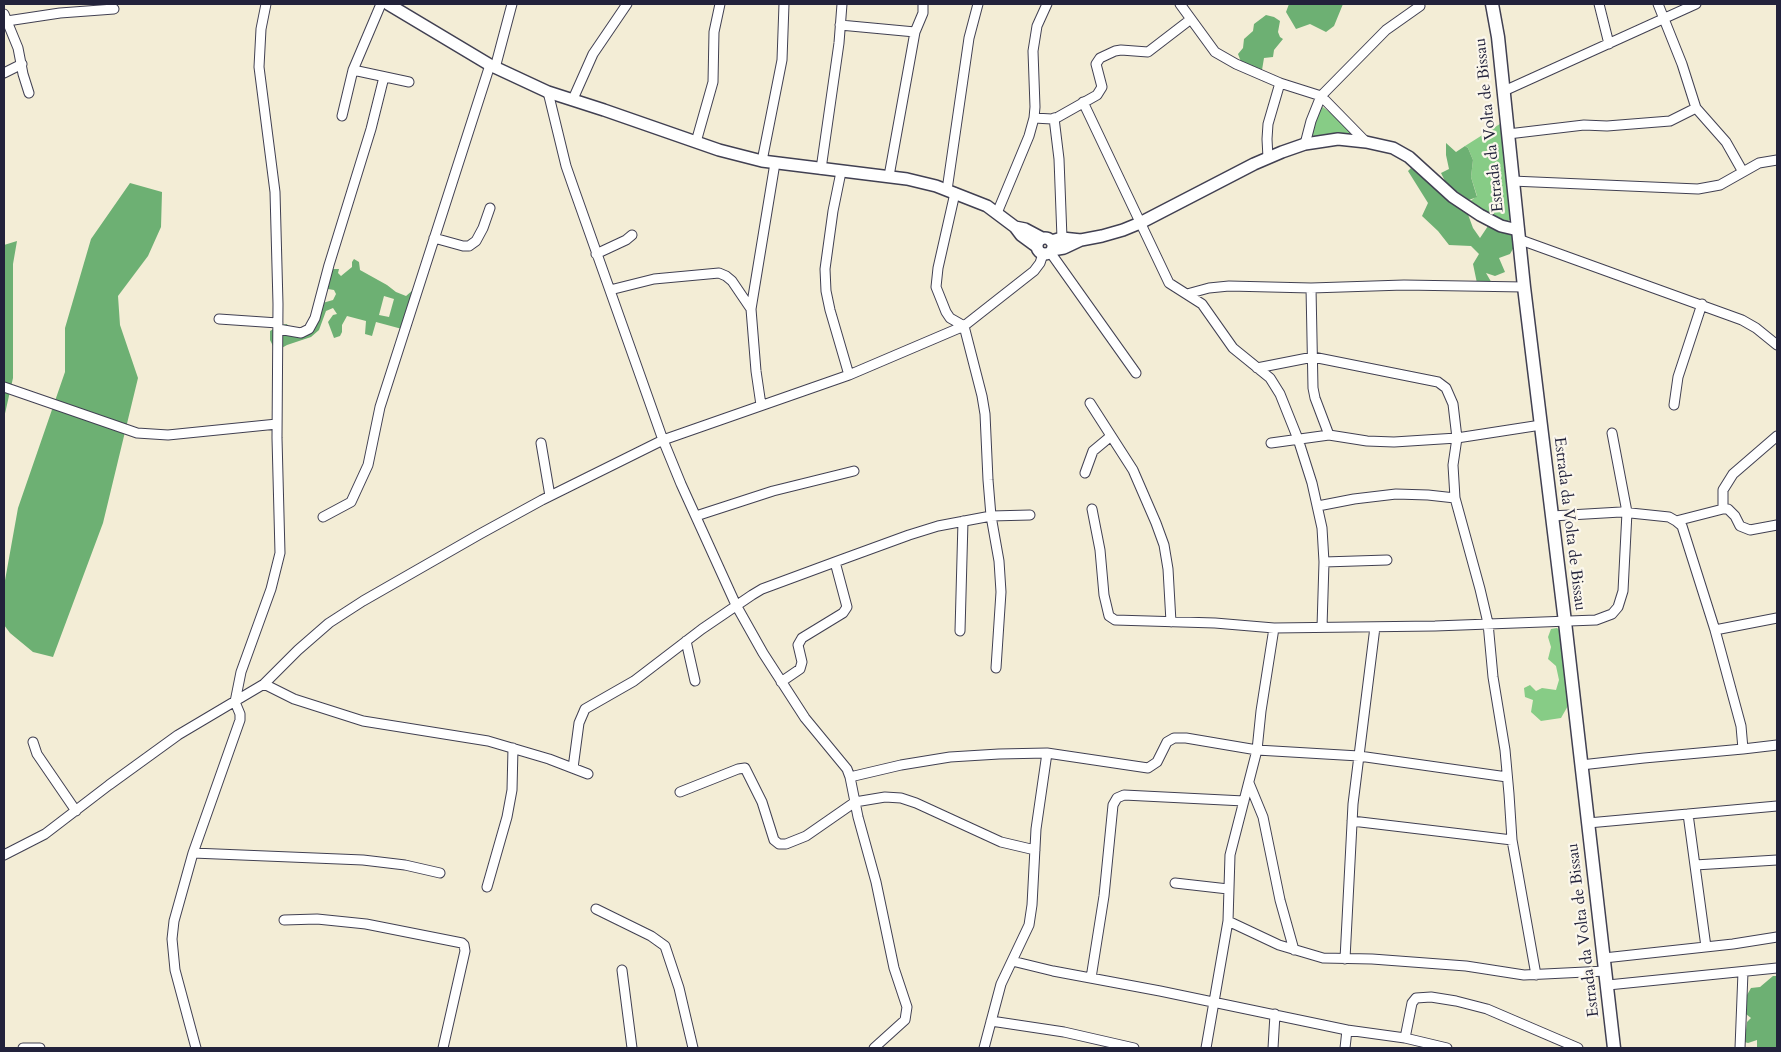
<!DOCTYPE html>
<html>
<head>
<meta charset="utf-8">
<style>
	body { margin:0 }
	#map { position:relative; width:1781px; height:1052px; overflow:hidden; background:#f3edd6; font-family:Cardo,serif }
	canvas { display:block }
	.frame { position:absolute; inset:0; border:5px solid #22223b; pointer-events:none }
</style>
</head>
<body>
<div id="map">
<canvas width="1781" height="1052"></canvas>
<div class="frame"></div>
</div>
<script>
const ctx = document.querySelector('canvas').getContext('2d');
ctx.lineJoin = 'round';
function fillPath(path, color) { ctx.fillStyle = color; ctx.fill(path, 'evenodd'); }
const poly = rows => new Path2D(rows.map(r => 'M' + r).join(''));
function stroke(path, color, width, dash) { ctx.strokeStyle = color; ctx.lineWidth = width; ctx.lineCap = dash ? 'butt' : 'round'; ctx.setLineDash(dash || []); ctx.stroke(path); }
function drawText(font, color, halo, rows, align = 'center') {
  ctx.font = font + ' Cardo,serif'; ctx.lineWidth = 4.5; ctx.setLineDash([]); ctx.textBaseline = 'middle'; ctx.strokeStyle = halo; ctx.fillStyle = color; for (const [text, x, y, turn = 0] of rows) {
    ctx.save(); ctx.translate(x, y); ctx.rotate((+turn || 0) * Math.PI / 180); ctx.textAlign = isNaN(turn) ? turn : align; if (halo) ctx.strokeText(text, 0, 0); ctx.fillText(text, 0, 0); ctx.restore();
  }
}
fillPath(poly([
	[1317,103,1348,125,1355,133,1308,143],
	[1503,122,1512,213,1510,220,1503,223,1469,202,1477,196,1471,177,1473,160,1468,148,1465,146],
	[1557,628,1563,633,1569,704,1561,718,1541,721,1531,712,1533,700,1525,697,1524,688,1530,685,1536,691,1542,688,1556,690,1559,680,1556,666,1548,659,1551,647,1548,637,1551,629]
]), '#87cc86');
fillPath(poly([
	[1289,4,1343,4,1334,26,1326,32,1310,24,1296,29,1286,12],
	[1266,15,1274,17,1280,21,1278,32,1280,37,1283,39,1274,50,1273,57,1264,58,1262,70,1259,70,1241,62,1238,54,1243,48,1244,39,1253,31,1254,24],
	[1446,143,1456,152,1465,146,1468,148,1473,160,1471,177,1477,197,1469,200,1447,185,1441,173,1449,169,1446,155],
	[1411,168,1466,209,1473,228,1480,238,1488,226,1513,235,1514,247,1510,254,1499,258,1505,272,1495,276,1486,273,1493,285,1488,291,1478,288,1473,264,1479,254,1471,246,1449,245,1438,231,1422,216,1428,203,1408,171],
	[130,183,162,192,161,227,148,256,118,296,120,325,138,378,103,523,53,657,33,652,10,633,4,625,4,586,18,508,65,372,65,328,91,239],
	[17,241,13,264,13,378,4,418,4,245],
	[354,259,359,262,360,270,387,285,396,292,406,296,413,290,416,308,402,329,376,322,372,336,365,334,366,321,347,316,342,325,342,332,340,336,334,338,328,322,333,315,337,314,333,308,326,311,319,330,311,337,287,345,280,349,274,348,270,340,270,331,281,325,287,324,292,333,308,329,319,304,333,300,336,294,334,290,328,289,323,283,328,269,339,269,338,273,341,276,352,267,352,262],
	[384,296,394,299,389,317,379,315],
	[1773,976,1777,976,1777,1048,1757,1048,1757,1040,1748,1043,1741,1041,1742,1034,1746,1030,1747,1022,1751,1018,1746,1014,1747,995,1751,988,1760,987]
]), '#6db073');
const minor = poly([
	[1180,4,1215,52,1236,64,1280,83,1321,96,1366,142],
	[1599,4,1609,44],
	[1658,4,1682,64,1696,108,1726,142,1743,172],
	[4,14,18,48,23,74,29,93],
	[7,21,60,13,114,9],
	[840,25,915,32,889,176],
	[915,32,923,13,923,4],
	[495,68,512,4],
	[353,70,409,82],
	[4,73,22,64],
	[1504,91,1696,4],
	[548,92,566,166,574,189,663,440,681,484,736,605,763,653,805,718,847,769,850,777,858,817,876,882,894,968,907,1007,905,1020,874,1048],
	[573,99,593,54,627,4],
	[1083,102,1169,283,1202,304,1233,348,1270,378,1280,394,1298,439,1312,483,1322,528,1324,562,1322,627],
	[342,116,353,70,381,4],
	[1034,118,1052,119,1058,117,1097,95,1102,87,1096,64,1100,58,1115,51,1121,50,1148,52,1191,19],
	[1054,118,1059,159,1062,238],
	[1508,134,1584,125,1607,126,1670,121,1696,108],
	[696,142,713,82,714,32,720,4],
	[1305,144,1311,121,1321,96,1386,30,1420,6],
	[1268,158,1267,139,1268,124,1280,83],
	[762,161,782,60,784,4],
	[821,169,839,43,842,4],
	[841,172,833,211,825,269,826,291,830,310,849,375],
	[1512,181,1698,189,1720,185,1759,163,1777,160],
	[947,190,969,38,978,4],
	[955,193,938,268,936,287,946,312,950,318,964,326,982,396,985,414,988,480,991,516,999,561,1001,592,996,668],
	[997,213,1029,136,1034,118,1035,107,1033,51,1037,26,1047,4],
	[434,238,463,246,469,246,476,241,483,228,490,208],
	[1518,239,1742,320,1756,328,1777,345],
	[1050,252,1136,373],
	[596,254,626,240,632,235],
	[1311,288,1313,388,1315,398,1329,435],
	[610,290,654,279,719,273,726,276,732,281,751,309],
	[1187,294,1209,288,1229,286,1311,288,1404,285,1524,287],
	[219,319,278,323],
	[278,329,301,333,309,329,315,318,329,265,371,129,384,77],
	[1257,368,1313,357,1438,382,1446,388,1453,404,1457,438,1541,425],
	[4,387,137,433,168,435,277,424],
	[1090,403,1133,470,1156,523,1164,545,1168,569,1171,622],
	[761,405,756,371,751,309,775,163],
	[1674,405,1678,377,1702,304],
	[541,443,550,496],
	[1271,443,1329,435,1367,441,1394,442,1457,438,1453,465,1455,498,1480,589,1488,623,1493,677,1505,750,1509,794,1512,840,1352,821],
	[1085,473,1093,451,1111,436],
	[1318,506,1354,499,1396,494,1428,495,1455,498],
	[1092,509,1100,550,1104,595,1109,616,1115,620,1215,623,1274,628,1435,626,1596,620,1612,614,1618,607,1623,591,1627,512,1612,433],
	[1723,509,1723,490,1733,474,1777,436],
	[696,516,773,491,854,471],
	[1552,516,1621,512,1669,517,1676,521,1682,526,1715,630,1741,726,1743,749,1644,758,1581,765],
	[323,517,351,502,368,465,380,407,490,65],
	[1676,521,1723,509,1728,509,1735,516,1740,526,1750,530,1777,525],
	[1324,562,1387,560],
	[1715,630,1777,618],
	[960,631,963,521],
	[686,641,695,681],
	[781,682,800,669,802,662,798,645,802,638,843,613,847,607,835,562],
	[264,684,294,699,363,721,488,741,549,759,588,774],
	[33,742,37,754,76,811],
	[1743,749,1777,745],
	[573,768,579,723,585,709,634,681,702,629,752,595,762,589,835,562,909,535,938,526,991,516,1030,515],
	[850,777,901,765,950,757,999,754,1047,753,1148,768,1157,762,1167,742,1174,738,1186,738,1257,750,1359,756,1507,777],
	[1249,783,1263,817,1280,900,1294,950],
	[680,792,738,769,745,768,762,802,774,840,779,844,786,844,806,836,855,802,885,797,901,798,916,803,1001,842,1035,850],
	[1688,814,1706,947],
	[1588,823,1777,806],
	[1512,840,1536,975],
	[193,853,363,860,405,865,440,873],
	[4,855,45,834,109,785,178,735,264,684,298,650,329,623,363,601,480,534,542,500,663,440,849,375,964,326,1034,271,1040,263,1043,254],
	[1695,865,1777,860],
	[1175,883,1228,889],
	[487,887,507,817,512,790,513,748],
	[596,909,651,936,665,946,679,988,693,1048],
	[284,920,317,919,366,924,462,943,464,945,465,951,443,1048],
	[1228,921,1279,945,1323,958,1372,959,1466,966,1524,975,1606,971],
	[1604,958,1733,944,1777,937],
	[1345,959,1353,804,1375,627],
	[1012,961,1053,971,1160,991,1347,1030],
	[622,970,632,1048],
	[1091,978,1104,896,1113,805,1117,798,1124,795,1244,801],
	[1608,985,1777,968],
	[991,1021,1064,1032,1134,1048],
	[1405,1038,1412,1003,1416,998,1431,997,1456,1001,1487,1009,1578,1048],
	[23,1048,40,1048],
	[196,1048,175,970,172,939,174,921,193,853,240,720,240,714,235,702,241,672,271,589,280,553,277,438,278,304,275,192,259,67,261,29,266,4],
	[984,1048,1001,984,1029,925,1032,905,1036,829,1047,753],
	[1206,1048,1228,921,1230,855,1257,750,1261,711,1274,628],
	[1273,1048,1275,1014],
	[1345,1048,1347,1030,1405,1038,1447,1048],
	[1740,1048,1743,972]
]);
const tertiary = poly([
	[388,4,490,65,548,92,604,110,719,150,762,161,907,179,936,186,987,206,1015,227,1021,235,1036,246],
	[1015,227,1025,229,1042,238],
	'1037 246a8 8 0 1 1 16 0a8 8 0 1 1-16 0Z',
	[1051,241,1062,238,1081,240,1102,236,1123,230,1140,223,1254,164,1282,152,1305,144,1338,139,1366,142,1393,148,1409,157,1453,197,1480,215,1501,226,1518,230],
	[1052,250,1064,248,1081,240]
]);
const secondary = poly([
	[1492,4,1498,37,1524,287,1565,622,1614,1048]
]);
stroke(minor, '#414052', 11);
stroke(tertiary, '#414052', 14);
stroke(secondary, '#414052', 15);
stroke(minor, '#fff', 9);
stroke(tertiary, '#fff', 11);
stroke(secondary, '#fff', 12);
drawText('16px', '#22223b', '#fbf7ec', [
	["Estrada da Volta de Bissau",1490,125,-96],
	["Estrada da Volta de Bissau",1569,524,83],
	["Estrada da Volta de Bissau",1584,930,-97]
]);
</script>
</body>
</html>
